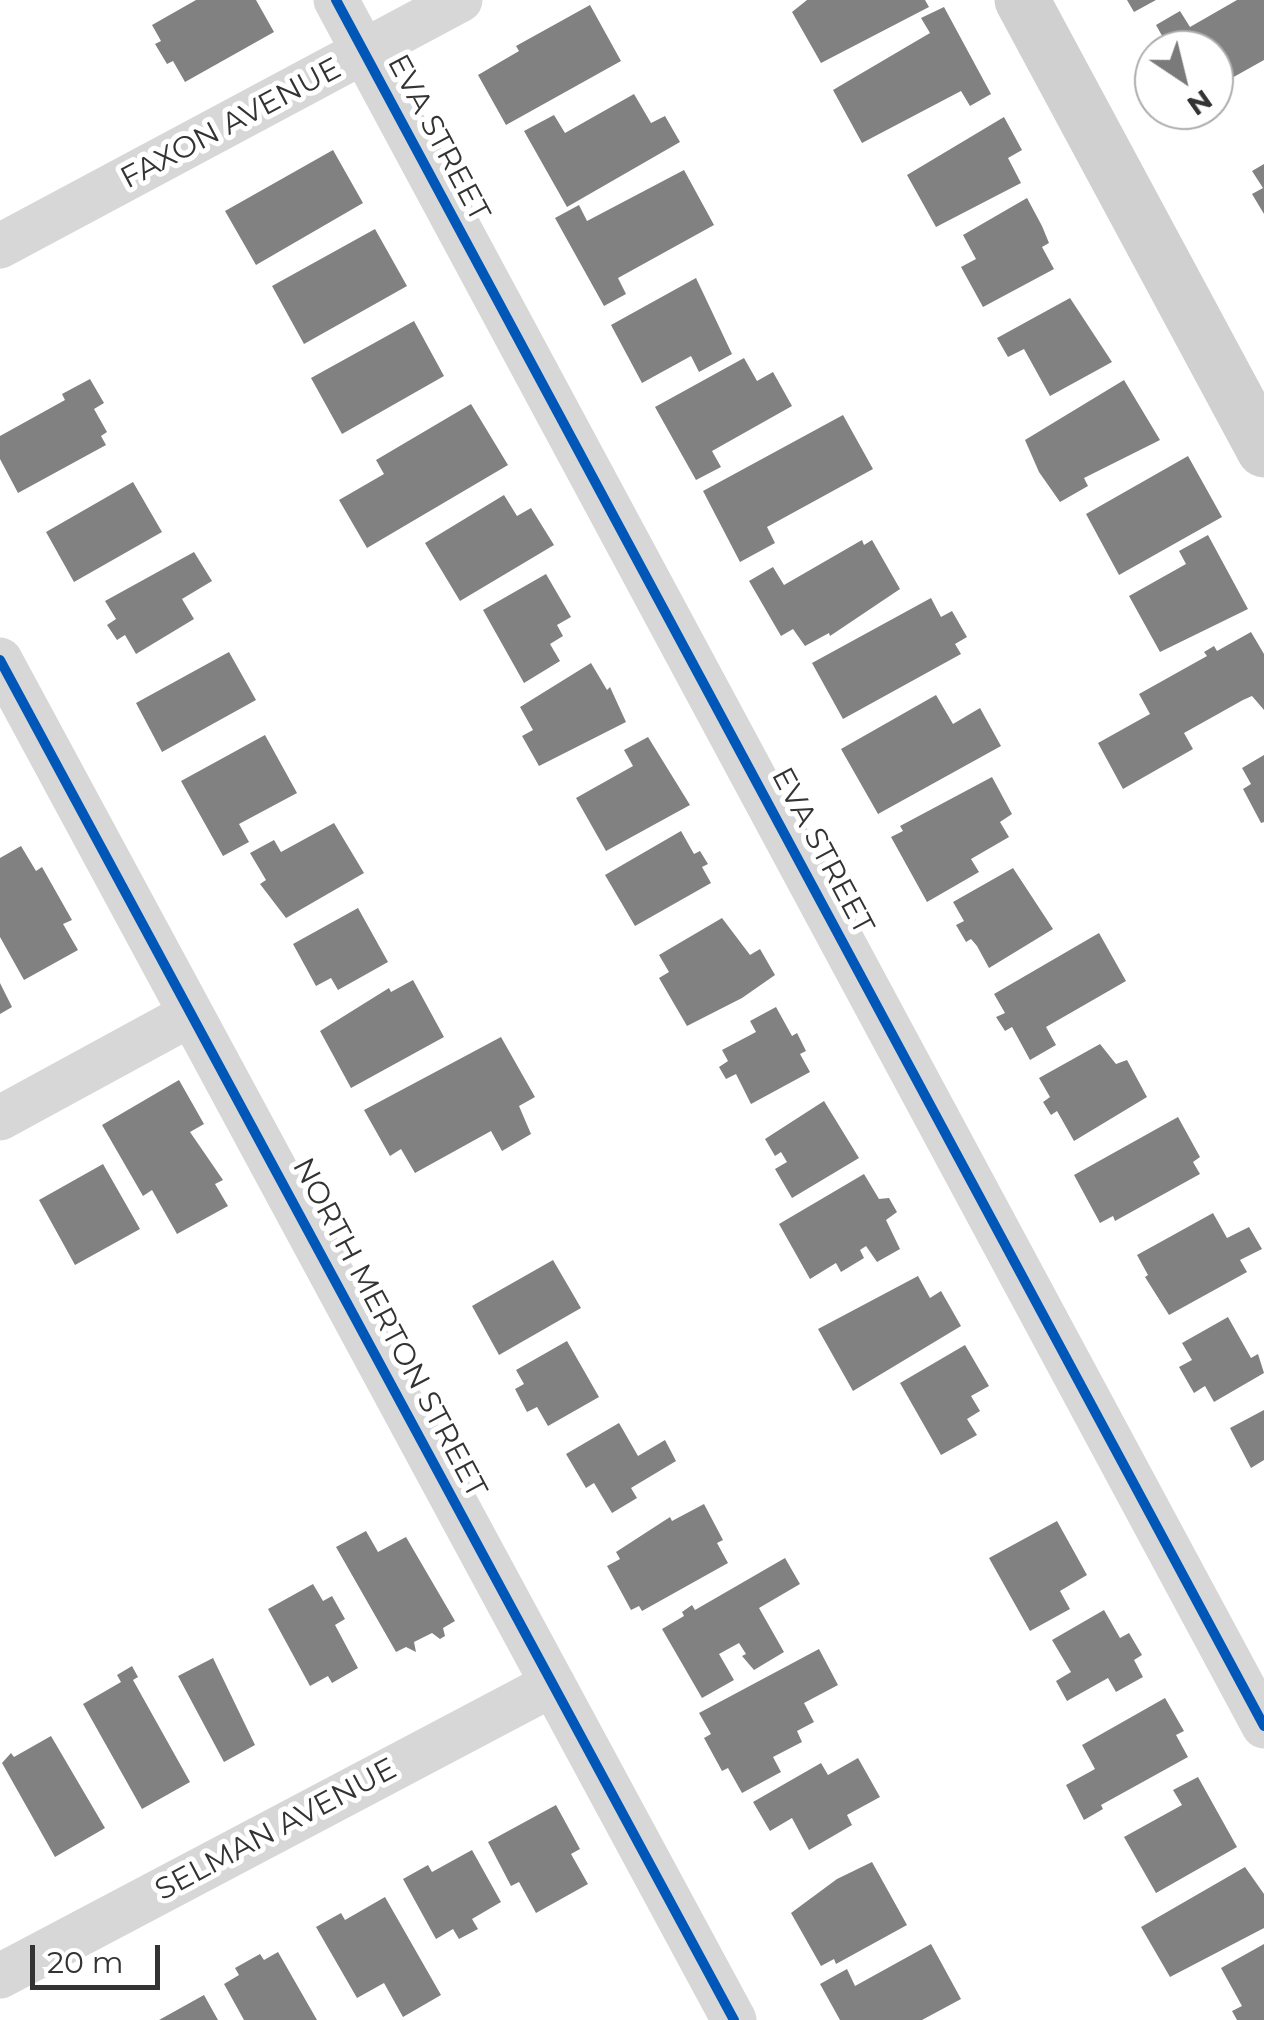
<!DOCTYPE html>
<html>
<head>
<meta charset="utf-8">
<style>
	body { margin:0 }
	#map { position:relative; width:1264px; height:2020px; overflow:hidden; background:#fff; font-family:Montserrat,sans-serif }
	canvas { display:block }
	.north { position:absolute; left:1134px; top:30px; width:100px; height:100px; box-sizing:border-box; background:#fff; border:2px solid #adadad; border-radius:50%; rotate:145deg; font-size:28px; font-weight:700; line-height:40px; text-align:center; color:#333 }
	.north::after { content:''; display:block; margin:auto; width:35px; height:45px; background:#7a7a7a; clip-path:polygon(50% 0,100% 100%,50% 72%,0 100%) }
	.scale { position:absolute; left:30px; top:1945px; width:130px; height:45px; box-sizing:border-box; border:5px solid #333; border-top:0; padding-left:12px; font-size:30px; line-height:35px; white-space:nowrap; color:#333; -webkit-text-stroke:8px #fff; paint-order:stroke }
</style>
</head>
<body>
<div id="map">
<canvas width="1264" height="2020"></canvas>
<div class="north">N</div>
<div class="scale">20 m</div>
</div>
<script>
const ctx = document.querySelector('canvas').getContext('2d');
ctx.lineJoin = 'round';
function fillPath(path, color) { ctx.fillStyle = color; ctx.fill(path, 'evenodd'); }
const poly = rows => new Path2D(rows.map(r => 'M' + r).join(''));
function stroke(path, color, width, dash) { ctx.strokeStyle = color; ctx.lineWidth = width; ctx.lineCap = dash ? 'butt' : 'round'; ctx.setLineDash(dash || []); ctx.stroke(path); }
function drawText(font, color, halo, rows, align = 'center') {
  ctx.font = font + ' Montserrat,sans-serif'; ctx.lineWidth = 10; ctx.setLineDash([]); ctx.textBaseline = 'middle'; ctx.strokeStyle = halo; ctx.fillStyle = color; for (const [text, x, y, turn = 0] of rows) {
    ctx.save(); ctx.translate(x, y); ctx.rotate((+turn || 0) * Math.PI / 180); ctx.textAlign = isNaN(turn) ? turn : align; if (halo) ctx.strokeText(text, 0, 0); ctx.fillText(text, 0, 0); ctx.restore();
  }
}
fillPath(poly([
	[196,0,256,0,274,32,185,82,173,61,167,64,155,44,161,41,152,25],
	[925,0,929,7,821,63,792,12,807,0],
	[1127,0,1156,0,1134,12],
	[1237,0,1264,0,1264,60,1214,88,1214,50,1170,50,1156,25,1180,11,1190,27],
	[590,5,621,61,506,125,478,75,519,51,516,46],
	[944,7,991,94,970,106,961,91,862,143,833,90,930,33,921,18],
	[634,94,651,123,665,116,680,142,567,207,524,131,554,115,565,133],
	[1004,117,1022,150,1008,158,1021,183,936,227,907,175],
	[333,150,363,203,256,265,225,211],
	[1264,164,1264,214,1252,194,1263,188,1252,171],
	[684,170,714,225,618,278,626,294,604,306,555,218,579,205,587,221],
	[1027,198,1042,226,1049,243,1042,247,1054,269,983,307,961,267,976,259,963,235],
	[375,229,407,286,304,344,272,286],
	[696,278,732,354,699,372,691,356,642,383,611,325],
	[1070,298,1112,362,1050,396,1024,349,1008,357,997,338],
	[414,321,444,376,342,434,311,378],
	[744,358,757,381,773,372,792,406,712,451,721,467,696,480,655,407],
	[90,379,104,403,94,409,107,432,101,436,106,445,18,493,0,459,0,436,65,400,62,394],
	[1124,380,1160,440,1084,478,1088,486,1060,502,1039,472,1025,440],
	[471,404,508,465,367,548,339,500,384,474,376,460],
	[843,415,873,469,767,527,775,543,740,562,703,491],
	[1188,456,1222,517,1119,575,1086,514],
	[133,482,162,532,74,582,46,532],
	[504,495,517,516,531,508,554,545,460,601,425,543],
	[1208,535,1248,609,1160,652,1129,596,1186,564,1179,551],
	[862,540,864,545,872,540,900,589,830,636,829,633,805,646,793,629,781,636,749,581,773,567,784,585],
	[194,552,212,581,182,599,194,619,136,654,125,635,117,640,107,625,116,619,105,601],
	[546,574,571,617,557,625,563,636,550,644,560,661,524,683,483,610],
	[931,598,941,617,952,611,967,637,955,644,961,654,843,719,812,663],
	[1251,632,1264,654,1264,710,1252,696,1243,700,1184,733,1193,749,1123,789,1098,743,1150,714,1139,694,1207,656,1204,652,1214,646,1217,651],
	[229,652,256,700,162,752,136,703],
	[591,663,607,690,610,687,626,722,539,766,522,736,533,730,520,707],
	[936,695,953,724,980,708,1001,746,878,814,841,749],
	[265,735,297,793,239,824,249,842,223,856,181,781],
	[648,737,690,805,606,851,576,798,633,766,624,750],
	[1264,755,1264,822,1261,823,1243,789,1251,784,1242,768],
	[992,777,1012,814,1000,822,1009,837,971,859,979,872,927,902,891,837,903,831,900,826],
	[334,823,364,873,286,918,260,884,266,880,250,853,274,840,281,852],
	[681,831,694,854,700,851,708,864,702,867,711,883,635,926,605,875],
	[21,846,36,871,42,867,72,920,63,924,78,950,24,980,0,937,0,858],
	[1013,868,1053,929,989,968,977,946,971,939,966,942,956,925,964,921,953,902],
	[358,908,388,962,338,990,331,978,316,986,293,944],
	[722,918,750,955,760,949,775,975,742,998,687,1026,659,978,669,972,659,955],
	[1099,933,1126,981,1046,1027,1056,1045,1030,1060,1012,1027,1005,1031,996,1017,1005,1013,994,994],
	[413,980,444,1037,351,1088,320,1031,389,988,391,992],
	[0,983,12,1007,0,1014],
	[776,1007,792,1036,797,1033,806,1051,800,1054,810,1072,751,1104,736,1074,726,1079,719,1067,728,1061,722,1050,756,1032,750,1021],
	[501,1037,535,1097,519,1106,531,1134,502,1151,491,1131,415,1173,401,1149,390,1156,364,1110],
	[1100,1044,1116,1064,1127,1060,1147,1097,1074,1141,1057,1111,1051,1115,1043,1102,1050,1097,1039,1078],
	[179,1080,204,1124,190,1132,223,1180,215,1184,228,1206,177,1234,152,1190,143,1196,102,1125],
	[824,1101,859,1158,792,1198,775,1169,787,1162,781,1152,775,1156,765,1139],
	[1178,1117,1200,1157,1193,1162,1200,1174,1115,1221,1113,1216,1100,1223,1074,1175],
	[103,1164,140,1229,75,1265,39,1200],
	[864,1174,879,1199,889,1198,897,1212,886,1220,900,1249,877,1262,866,1246,860,1250,864,1258,841,1272,836,1263,810,1279,779,1224],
	[1213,1213,1227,1238,1249,1227,1262,1249,1240,1260,1247,1272,1169,1315,1145,1277,1148,1275,1137,1255],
	[553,1260,581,1308,499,1355,472,1306],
	[918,1276,930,1298,941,1291,961,1326,853,1391,818,1329],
	[1228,1317,1251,1358,1258,1354,1264,1373,1214,1402,1205,1386,1194,1393,1179,1367,1192,1360,1182,1343],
	[567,1341,599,1397,548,1426,537,1407,527,1412,515,1389,524,1384,516,1370],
	[965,1345,989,1386,971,1396,980,1411,967,1419,977,1435,941,1455,900,1383],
	[1264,1410,1264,1460,1251,1468,1230,1428],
	[619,1423,638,1456,665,1440,676,1461,631,1488,637,1498,612,1513,594,1483,586,1488,566,1454],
	[704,1504,723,1540,717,1543,728,1563,642,1611,639,1606,631,1610,607,1566,620,1559,616,1552,670,1517,672,1521],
	[1057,1521,1087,1575,1060,1591,1070,1609,1030,1631,989,1558],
	[366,1531,378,1552,406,1537,455,1621,443,1628,445,1636,440,1639,432,1633,414,1642,416,1652,406,1647,396,1652,336,1547],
	[785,1558,800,1584,759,1608,784,1652,754,1670,742,1656,746,1654,739,1643,719,1654,734,1680,702,1698,662,1629,684,1616,682,1612,692,1605,695,1610],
	[313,1584,323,1601,332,1596,345,1619,335,1625,358,1668,332,1683,328,1676,310,1686,268,1609],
	[1104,1610,1120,1638,1129,1633,1142,1655,1134,1660,1143,1677,1116,1692,1108,1678,1067,1701,1056,1681,1071,1672,1052,1640],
	[819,1649,838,1685,804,1703,814,1722,797,1731,802,1742,773,1757,781,1772,742,1793,728,1768,722,1771,704,1738,711,1734,699,1713],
	[213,1658,255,1745,224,1762,178,1676],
	[132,1666,138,1677,133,1680,190,1782,142,1809,83,1704,121,1682,117,1675],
	[1165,1698,1184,1731,1176,1735,1188,1757,1101,1805,1103,1809,1084,1820,1066,1785,1095,1769,1082,1745],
	[51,1736,105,1828,55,1857,2,1763,11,1753,14,1757],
	[858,1758,880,1797,847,1815,852,1825,809,1850,792,1818,770,1831,753,1802,821,1763,828,1775],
	[1198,1777,1237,1847,1156,1893,1124,1837,1182,1805,1173,1790],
	[556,1805,580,1849,571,1854,588,1884,536,1913,519,1882,511,1886,488,1842],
	[472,1850,501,1902,472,1919,478,1929,459,1939,453,1929,436,1939,403,1879,428,1865,432,1872],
	[872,1862,907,1925,836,1964,834,1959,821,1966,791,1913,837,1879],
	[1245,1867,1264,1894,1264,1928,1170,1977,1141,1927],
	[385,1897,441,1995,403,2017,384,1983,357,1998,316,1927,341,1913,345,1920],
	[931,1944,961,1999,922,2020,840,2020,820,1984,847,1969,855,1986],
	[1264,1944,1264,2020,1237,2020,1232,2011,1242,2006,1221,1968],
	[278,1952,317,2020,244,2020,224,1984,239,1975,235,1968,260,1954,264,1960],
	[204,1995,218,2020,159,2020]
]), '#818181');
stroke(poly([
	[336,0,1264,1726],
	[0,246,460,0],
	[0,660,734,2020],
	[0,1118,191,1014],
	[0,1976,553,1684]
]), '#d7d7d7', 45);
stroke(poly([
	[1022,0,1264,450]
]), '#d0d0d0', 55);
stroke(poly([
	[336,0,1264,1726],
	[0,660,734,2020]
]), '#0057b8', 10);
drawText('30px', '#333', '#fff', [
	["FAXON AVENUE",231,124,-28],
	["EVA STREET",438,138,62],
	["EVA STREET",822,851,62],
	["NORTH MERTON STREET",389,1328,62],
	["SELMAN AVENUE",276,1830,-28]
]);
</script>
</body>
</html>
